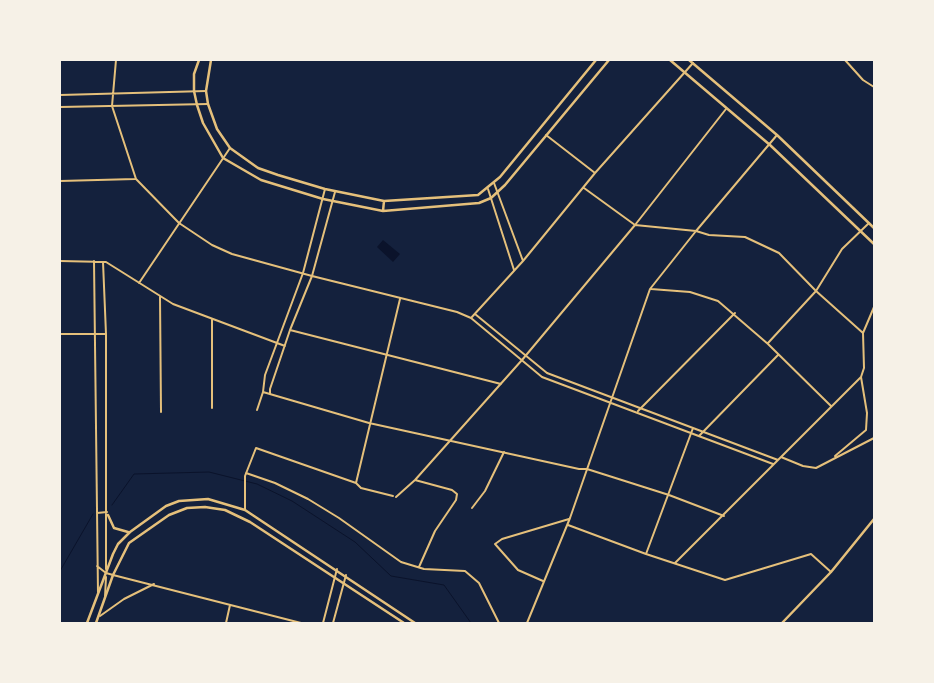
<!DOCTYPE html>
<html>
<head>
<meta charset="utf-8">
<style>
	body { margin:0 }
	#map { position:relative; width:934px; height:683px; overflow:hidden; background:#14213d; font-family:"Source Serif 4",serif }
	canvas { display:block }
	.frame { position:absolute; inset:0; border:61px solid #f6f1e7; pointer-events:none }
</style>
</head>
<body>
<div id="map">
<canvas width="934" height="683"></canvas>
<div class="frame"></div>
</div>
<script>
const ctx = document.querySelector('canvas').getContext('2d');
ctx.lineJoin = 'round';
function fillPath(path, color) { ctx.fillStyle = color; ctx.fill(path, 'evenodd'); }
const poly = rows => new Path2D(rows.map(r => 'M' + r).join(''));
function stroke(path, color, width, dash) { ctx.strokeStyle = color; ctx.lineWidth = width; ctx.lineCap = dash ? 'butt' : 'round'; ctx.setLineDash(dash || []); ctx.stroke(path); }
fillPath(poly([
	[383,240,400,254,393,262,377,247]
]), '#0b132b');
stroke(poly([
	[112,505,134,474,209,472,257,484,292,501,355,542,391,576,444,585,471,623],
	[60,571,93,514]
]), '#0b132b', 1);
stroke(poly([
	[845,60,863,80,874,87]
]), '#e5c07b', 2);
stroke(poly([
	[116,60,112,106,136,179,179,223,212,245,232,254,312,276,457,312,471,318,542,377,773,464],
	[60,95,206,91],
	[60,107,208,104],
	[546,135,595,173],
	[60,181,135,179],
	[494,183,523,261],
	[584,188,635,225,696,231,709,235,745,237,779,253,816,291,863,333],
	[325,189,303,273,265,375,263,392,369,423,579,469,587,469,669,495,724,516],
	[488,189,514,270],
	[60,261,106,262,173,304,285,346],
	[94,261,98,592],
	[103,262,106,334,106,569],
	[139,283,230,148],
	[651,289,690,292,718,301,768,344,831,406],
	[160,297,161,412],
	[475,314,547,373,778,460],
	[471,318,523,261,595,173,693,63],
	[290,330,501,384],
	[60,334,106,334],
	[768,343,816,291,842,249,869,223],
	[270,393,270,389,290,330,312,276,335,192],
	[212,408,212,320],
	[257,410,263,392],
	[638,411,735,313],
	[699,436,778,355],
	[835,456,866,430,867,413,861,377,864,368,863,333,874,307],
	[781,457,803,466,816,468,874,438],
	[246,473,275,483,308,499,339,518,401,562,424,569,465,571,479,583,499,623],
	[415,480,452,490,457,494,456,500,435,531,419,567],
	[356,483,400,299],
	[396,497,415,480,522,360,635,225,726,109],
	[472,508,485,491,504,452],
	[245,510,245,476,256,448,356,483,361,488,393,496],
	[97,513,107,512],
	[568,525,646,554,725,580,811,554,831,572],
	[646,554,693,428],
	[675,563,861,377],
	[97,566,106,573,113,575,301,623],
	[543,581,518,570,495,544,502,539,569,519],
	[105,597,106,577],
	[100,616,124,599,154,584],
	[226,623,230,605],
	[323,623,337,569],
	[333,623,346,575],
	[527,623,570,518,650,289,696,231,777,135]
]), '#e5c07b', 2);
stroke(poly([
	[199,60,194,74,194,91,197,105,203,123,223,158,261,180,323,199,383,211,479,203,491,198,505,185,609,60],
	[211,60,206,91,208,104,217,129,230,148,258,168,278,175,325,189,384,201,478,195,500,177,596,60],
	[670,60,770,145,874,244],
	[689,60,777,135,874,228],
	[383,211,384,201],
	[108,515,114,528,128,532],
	[87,623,113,554,118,544,130,532,166,506,179,501,208,499,245,510,415,623],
	[96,623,113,575,129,543,169,515,187,508,205,507,225,510,250,522,404,623],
	[782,623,831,572,874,519]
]), '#e5c07b', 2.5);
</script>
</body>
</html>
